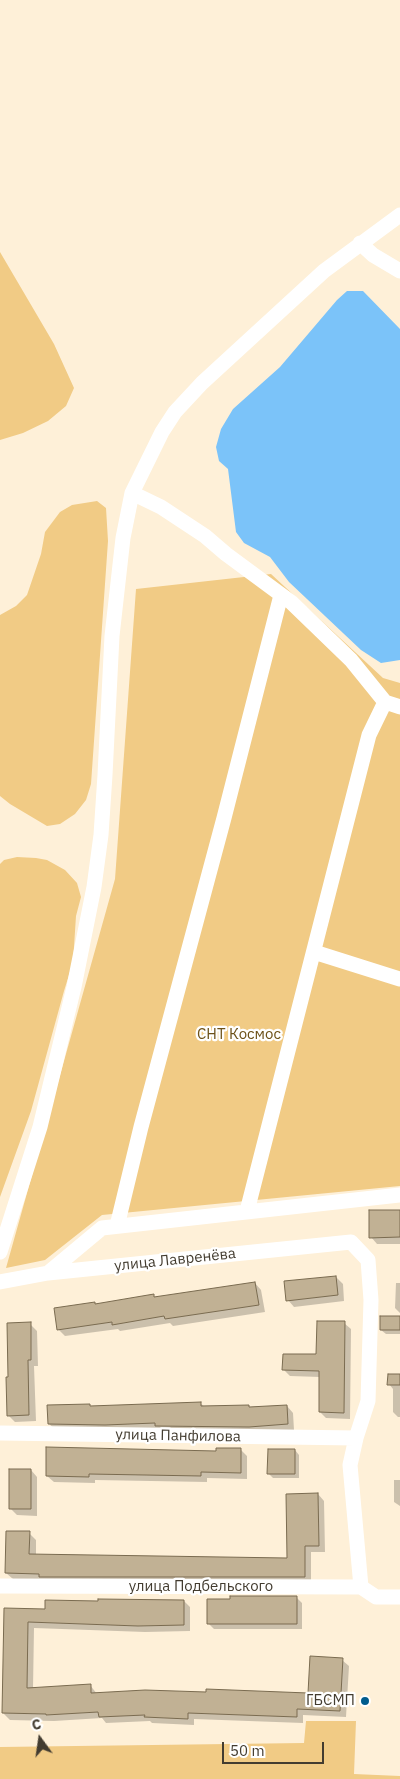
<!DOCTYPE html>
<html>
<head>
<meta charset="utf-8">
<style>
	body { margin:0 }
	#map { position:relative; width:400px; height:1779px; overflow:hidden; background:#fef0d8; font-family:"IBM Plex Sans",sans-serif }
	canvas { display:block }
	.north { position:absolute; left:15px; top:1714px; width:50px; height:50px; -webkit-text-stroke:4px #fff; paint-order:stroke; rotate:346deg; font-size:14px; font-weight:700; line-height:20px; text-align:center; color:#433c30 }
	.north::after { content:''; display:block; margin:auto; width:18px; height:22px; background:#433c30; clip-path:polygon(50% 0,100% 100%,50% 72%,0 100%) }
	.scale { position:absolute; left:222px; top:1742px; width:102px; height:22px; box-sizing:border-box; border:2px solid #433c30; border-top:0; padding-left:6px; font-size:15px; line-height:18px; white-space:nowrap; color:#433c30; -webkit-text-stroke:4px #fff; paint-order:stroke }
</style>
</head>
<body>
<div id="map">
<canvas width="400" height="1779"></canvas>
<div class="north">С</div>
<div class="scale">50 m</div>
</div>
<script>
const ctx = document.querySelector('canvas').getContext('2d');
ctx.lineJoin = 'round';
function fillPath(path, color) { ctx.fillStyle = color; ctx.fill(path, 'evenodd'); }
const poly = rows => new Path2D(rows.map(r => 'M' + r).join(''));
function stroke(path, color, width, dash) { ctx.strokeStyle = color; ctx.lineWidth = width; ctx.lineCap = dash ? 'butt' : 'round'; ctx.setLineDash(dash || []); ctx.stroke(path); }
function drawText(font, color, halo, rows, align = 'center') {
  ctx.font = font + ' "IBM Plex Sans",sans-serif'; ctx.lineWidth = 4.5; ctx.setLineDash([]); ctx.textBaseline = 'middle'; ctx.strokeStyle = halo; ctx.fillStyle = color; for (const [text, x, y, turn = 0] of rows) {
    ctx.save(); ctx.translate(x, y); ctx.rotate((+turn || 0) * Math.PI / 180); ctx.textAlign = isNaN(turn) ? turn : align; if (halo) ctx.strokeText(text, 0, 0); ctx.fillText(text, 0, 0); ctx.restore();
  }
}
fillPath(poly([
	[0,252,54,344,74,388,66,406,48,421,23,433,0,440],
	[97,501,106,508,108,541,91,784,86,800,75,814,60,824,47,826,10,804,0,796,0,615,16,606,27,595,41,554,45,532,60,512,72,505],
	[271,574,383,678,400,683,400,1186,102,1215,45,1260,6,1268,115,879,136,589],
	[17,857,36,858,47,860,65,870,77,883,81,897,76,916,73,962,64,991,31,1111,0,1197,0,864,4,860],
	[306,1721,356,1721,354,1774,400,1776,400,1779,0,1779,0,1747,304,1743]
]), '#f1cb85');
fillPath(poly([
	[347,291,363,291,400,329,400,660,381,663,361,650,289,582,270,557,244,543,236,532,228,469,219,461,216,447,221,429,233,409,280,367,337,300]
]), '#7bc3f9');
fillPath(poly([
	[400,1211,400,1244,377,1244,371,1237],
	[336,1277,343,1284,344,1301,294,1307,288,1300],
	[255,1283,261,1290,265,1312,173,1326,170,1323,120,1331,118,1329,65,1336,58,1329,96,1305,153,1296,156,1298],
	[396,1283,400,1283,400,1313,395,1308],
	[400,1318,400,1334,386,1334,381,1330],
	[344,1323,351,1329,350,1419,326,1418,320,1412,320,1377,290,1376,284,1370,318,1355],
	[30,1324,37,1331,38,1366,34,1366,36,1421,15,1422,8,1415,9,1379],
	[400,1375,400,1417,398,1417,393,1412,393,1389,389,1384],
	[200,1403,205,1407,250,1408,287,1406,293,1413,294,1430,56,1430,49,1424,89,1405,91,1407],
	[241,1450,247,1456,247,1479,207,1478,207,1482,95,1480,95,1483,54,1482,47,1476],
	[295,1450,299,1455,299,1478,273,1478,269,1474],
	[31,1470,37,1477,37,1516,17,1515,10,1508],
	[394,1480,400,1480,400,1506,394,1502],
	[318,1494,324,1501,325,1552,311,1552,311,1584,13,1579,6,1573,29,1533,36,1540,36,1555,288,1559],
	[296,1597,302,1603,302,1629,214,1629,208,1623],
	[47,1601,184,1601,190,1607,190,1631,145,1632,34,1628,33,1689,90,1685,97,1694,309,1694,342,1660,349,1666,346,1717,303,1715,303,1723,194,1719,194,1725,152,1723,150,1721,106,1723,102,1718,54,1721,10,1720,3,1713,5,1609,46,1610]
]), '#0003');
const building = poly([
	[369,1210,400,1210,400,1237,369,1238,369,1210],
	[336,1276,338,1295,286,1301,284,1281,336,1276],
	[255,1282,259,1305,165,1319,164,1316,112,1325,112,1322,57,1330,54,1308,95,1302,95,1304,154,1294,154,1297,255,1282],
	[380,1316,400,1316,400,1330,380,1330,380,1316],
	[317,1321,345,1321,344,1413,319,1412,319,1371,282,1370,283,1354,316,1354,317,1321],
	[31,1322,31,1360,28,1360,29,1415,7,1416,6,1377,8,1377,7,1323,31,1322],
	[388,1374,400,1374,400,1385,387,1385,388,1374],
	[201,1402,201,1406,249,1405,249,1407,287,1405,288,1424,249,1427,155,1426,155,1423,105,1425,48,1424,47,1405,90,1404,90,1406,201,1402],
	[46,1447,216,1451,216,1448,241,1448,241,1473,201,1472,201,1476,89,1474,89,1477,46,1476,46,1447],
	[268,1449,295,1449,295,1474,267,1474,268,1449],
	[9,1469,31,1469,31,1509,9,1509,9,1469],
	[318,1493,319,1546,305,1546,305,1577,39,1577,39,1574,5,1573,6,1531,30,1531,29,1554,287,1558,286,1494,318,1493],
	[230,1596,297,1596,297,1624,207,1624,207,1599,230,1599,230,1596],
	[98,1599,184,1600,184,1625,138,1626,28,1622,27,1688,91,1684,91,1693,145,1690,206,1692,206,1689,308,1693,310,1656,343,1658,340,1711,297,1709,297,1717,188,1713,188,1719,144,1717,145,1715,99,1717,98,1712,46,1715,46,1714,2,1713,4,1608,45,1609,45,1600,98,1601,98,1599]
]);
fillPath(building, '#c1b194');
stroke(building, '#7a6b50', 1);
stroke(poly([
	[360,243,373,255,400,271],
	[132,493,161,507,205,536,226,554,291,602,351,660,385,702,400,707],
	[314,952,400,979],
	[247,1211,369,735,385,702],
	[117,1226,141,1127,224,818,281,595],
	[0,1252,40,1127,74,987,94,887,101,835,105,775,112,636,123,538,132,493,162,432,175,412,202,383,324,271,400,215],
	[48,1273,102,1228,400,1195],
	[0,1282,48,1273,351,1242,368,1260,371,1300,368,1401,356,1438,350,1465,361,1587],
	[0,1433,356,1438],
	[0,1586,361,1587,376,1597,400,1597]
]), '#fff', 15);
for (const [x, y, r, color] of [
	[365,1701,5,"#015c8d"]
]) { const dot = new Path2D(); dot.arc(x, y, r, 0, 2 * Math.PI); ctx.fillStyle = color; ctx.fill(dot); stroke(dot, '#fff', 2); }
drawText('15px', '#6d5118', '#fff', [
	["СНТ Космос",239,1035]
]);
drawText('15px', '#433c30', '#fff', [
	["улица Лавренёва",175,1260,-6],
	["улица Панфилова",178,1436,1],
	["улица Подбельского",201,1587]
]);
drawText('15px', '#433c30', '#fff', [
	["ГБСМП",355,1701]
], 'right');
</script>
</body>
</html>
